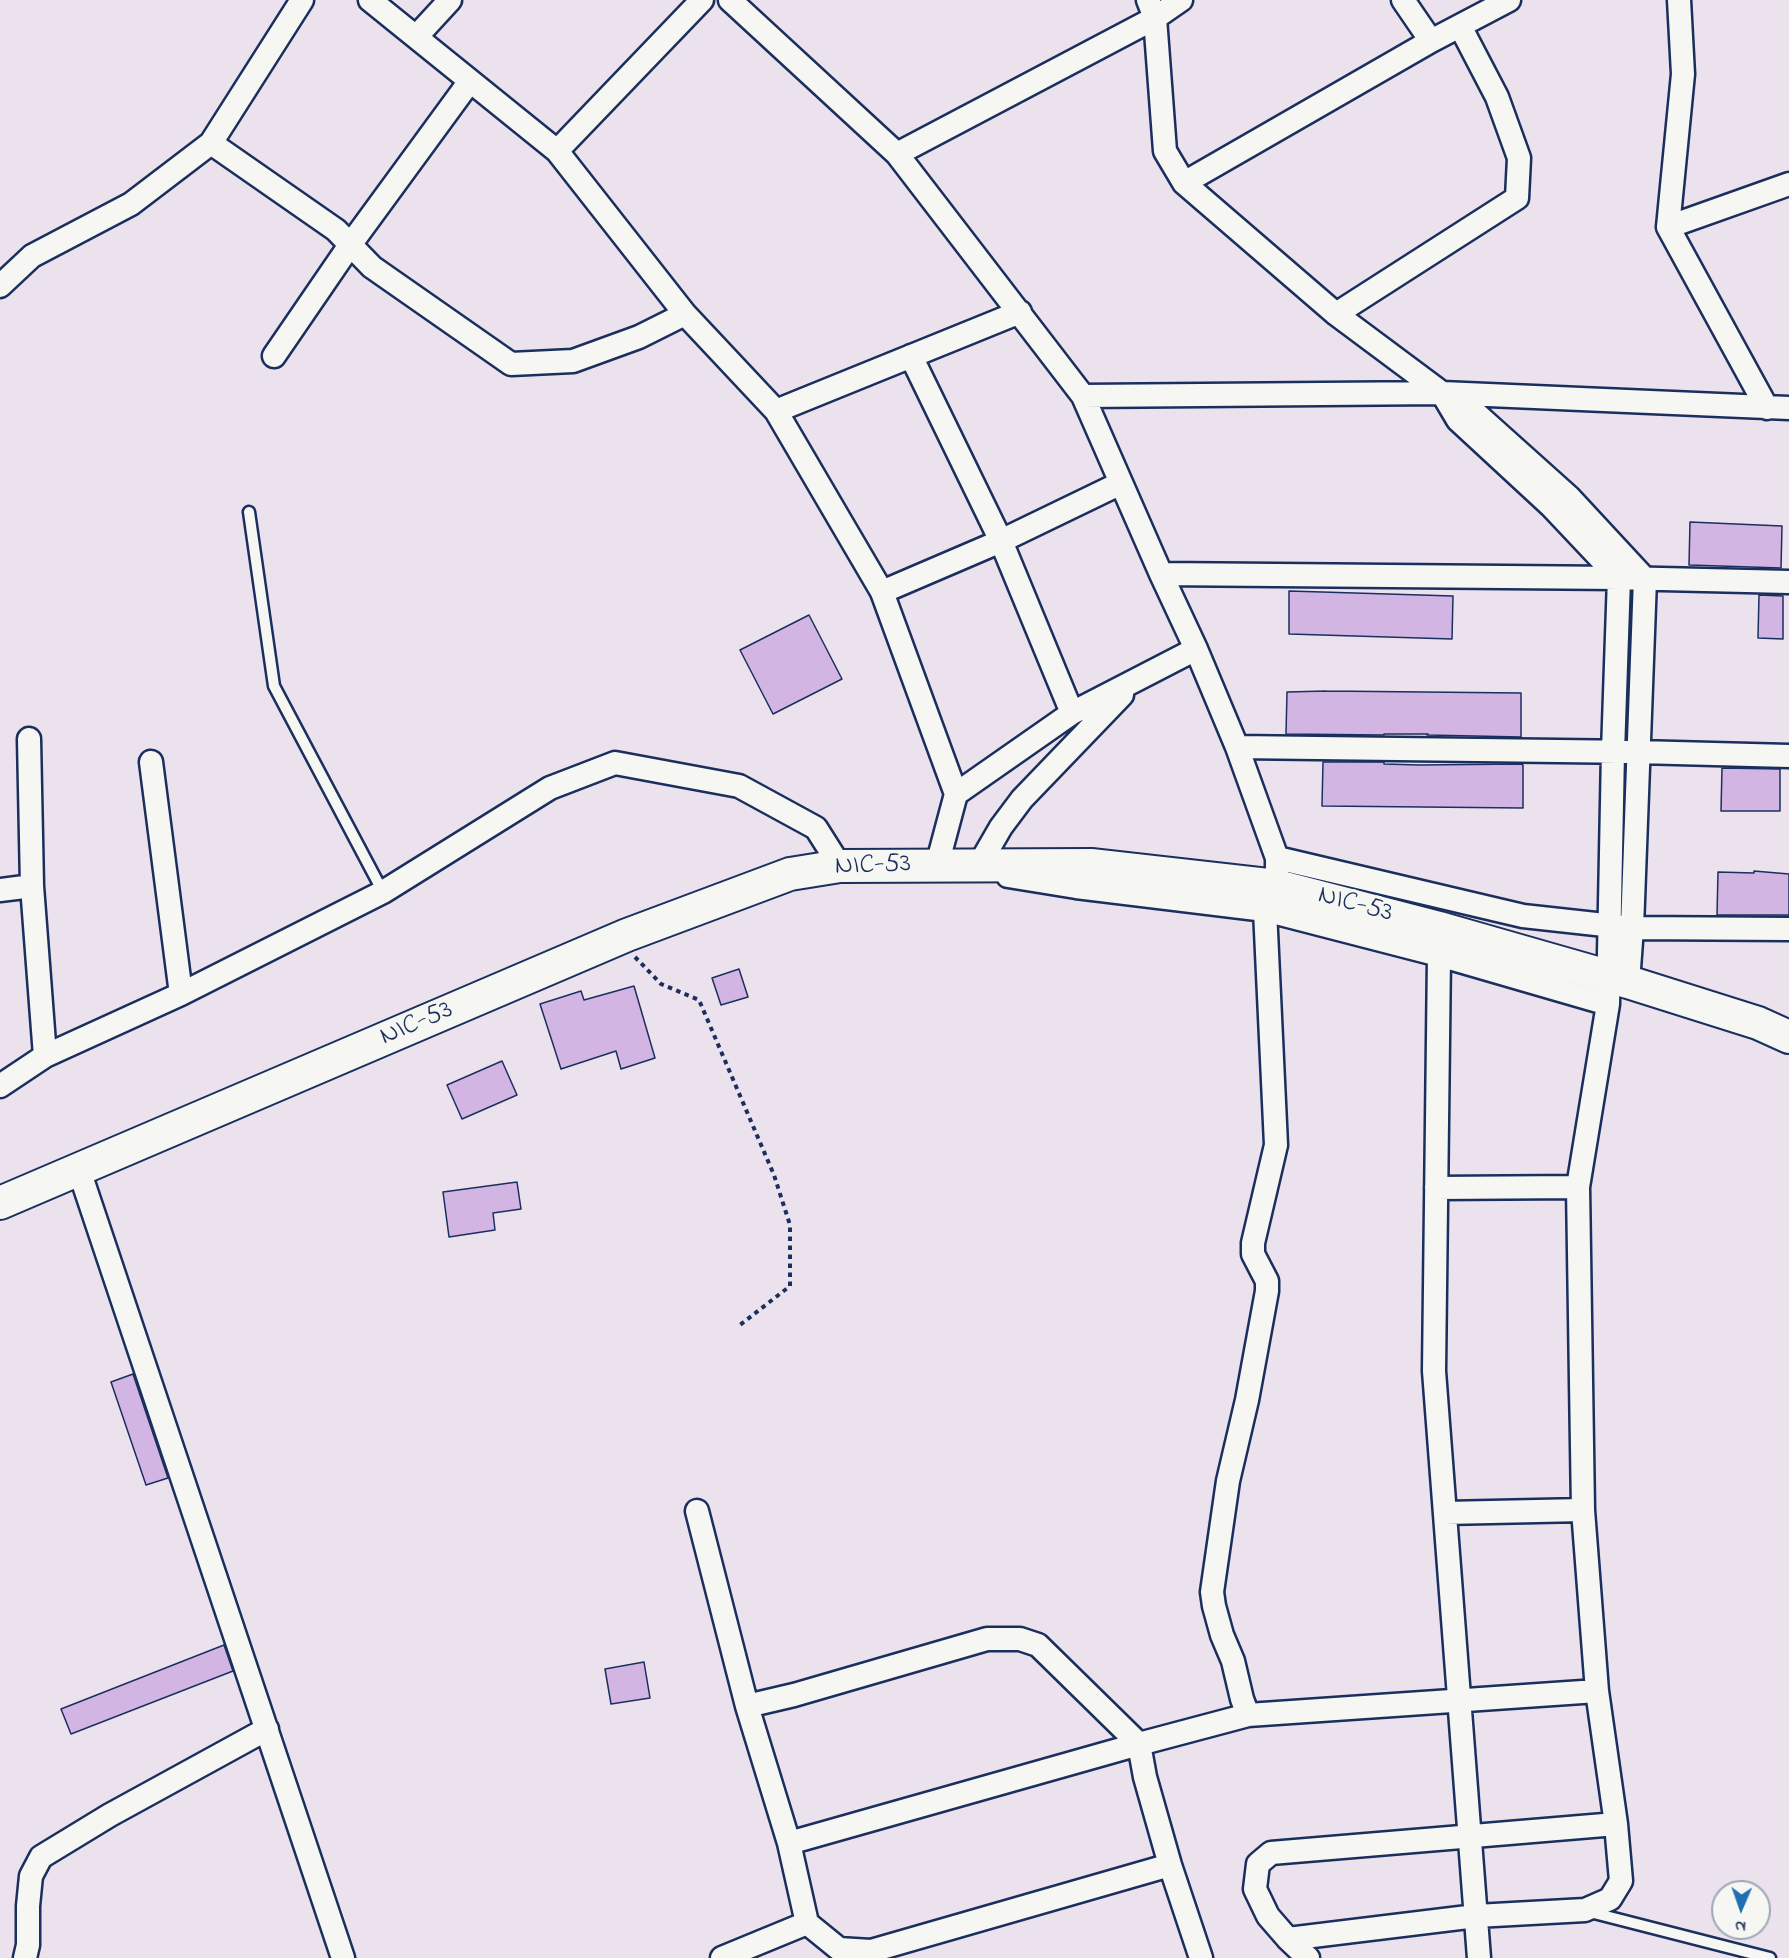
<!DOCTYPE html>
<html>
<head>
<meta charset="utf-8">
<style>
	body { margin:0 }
	#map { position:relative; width:1789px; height:1958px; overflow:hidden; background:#ebe2ee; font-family:"Indie Flower",sans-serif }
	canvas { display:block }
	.north { position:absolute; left:1711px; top:1880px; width:60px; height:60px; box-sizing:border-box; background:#f6f6f2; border:2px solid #9ea6b7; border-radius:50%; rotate:182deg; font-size:16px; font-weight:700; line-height:24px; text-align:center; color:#1b2f5e }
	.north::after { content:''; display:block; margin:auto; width:21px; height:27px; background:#1f6fb2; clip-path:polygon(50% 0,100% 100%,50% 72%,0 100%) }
</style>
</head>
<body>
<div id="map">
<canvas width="1789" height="1958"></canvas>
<div class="north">N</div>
</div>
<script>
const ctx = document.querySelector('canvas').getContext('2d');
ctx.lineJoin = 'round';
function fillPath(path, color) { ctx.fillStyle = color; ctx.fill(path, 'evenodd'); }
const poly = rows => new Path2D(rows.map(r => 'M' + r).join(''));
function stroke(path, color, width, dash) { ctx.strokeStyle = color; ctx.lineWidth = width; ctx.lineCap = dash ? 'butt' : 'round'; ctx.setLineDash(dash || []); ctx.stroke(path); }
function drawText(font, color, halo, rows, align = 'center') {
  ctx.font = font + ' "Indie Flower",sans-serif'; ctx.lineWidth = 6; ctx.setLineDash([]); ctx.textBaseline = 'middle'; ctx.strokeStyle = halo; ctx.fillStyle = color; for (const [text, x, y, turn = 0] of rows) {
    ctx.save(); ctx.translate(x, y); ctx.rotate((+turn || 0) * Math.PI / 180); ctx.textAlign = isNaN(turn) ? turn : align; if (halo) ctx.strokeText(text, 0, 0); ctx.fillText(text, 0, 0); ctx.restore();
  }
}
const building = poly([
	[1690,522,1782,526,1781,568,1689,565,1690,522],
	[1289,591,1453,596,1452,639,1289,634,1289,591],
	[1759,595,1783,596,1783,639,1758,638,1759,595],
	[809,615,842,679,773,714,740,650,809,615],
	[1326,691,1521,693,1521,737,1427,735,1428,734,1384,734,1384,735,1286,734,1287,692,1326,691],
	[1323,762,1384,762,1384,764,1419,765,1521,764,1523,765,1523,808,1322,806,1323,762],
	[1722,768,1780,769,1780,811,1721,811,1722,768],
	[1754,871,1789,874,1789,915,1717,915,1718,872,1754,873,1754,871],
	[739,969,748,997,721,1005,712,978,739,969],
	[634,986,655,1058,621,1069,616,1051,561,1069,540,1004,581,991,584,1000,634,986],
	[502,1061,517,1095,462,1119,447,1085,502,1061],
	[517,1182,521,1209,493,1213,495,1230,449,1237,443,1192,517,1182],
	[133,1374,168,1478,146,1485,111,1382,133,1374],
	[224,1645,233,1671,71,1734,61,1709,224,1645],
	[644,1662,650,1698,611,1704,605,1669,644,1662]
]);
fillPath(building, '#d2b5e3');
stroke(building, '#1b2f5e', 1.5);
const service = poly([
	[249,512,274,686,383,892],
	[1590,1912,1770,1958]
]);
const minor = poly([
	[370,0,557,151,685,314,776,411,882,592,956,794],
	[730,0,897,154,1083,396,1161,574,1196,649,1237,747,1277,858,1277,886],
	[1148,0,1155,18,1165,151,1184,183,1336,314,1442,393,1472,410,1569,497,1645,579,1632,928,1628,982],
	[1403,0,1431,41],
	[1679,0,1683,74,1668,227,1767,408],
	[416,37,450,0],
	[211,143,336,230,372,267,511,364,573,361,639,337,685,314],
	[557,151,702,0],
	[897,154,1155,18,1181,0],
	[1184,183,1431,41,1509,0],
	[1668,227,1789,184],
	[0,286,32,256,131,204,211,143,302,0],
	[1336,314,1517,198,1519,158,1497,97,1460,26],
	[274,356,350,245,470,81],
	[911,356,1001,541,1072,713],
	[1083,396,1442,393,1789,408],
	[776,411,1020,312],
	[1161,574,1619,578,1789,582],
	[882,592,1001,541,1121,483],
	[29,739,32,886,45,1056],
	[1237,747,1638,752,1789,756],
	[151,762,181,994],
	[1277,858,1523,916,1632,928,1789,929],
	[979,865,1001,827,1022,799,1122,695],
	[952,867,937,865,956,794,1072,713,1196,649],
	[1008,876,1076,887,1265,910,1439,955,1608,1004,1613,752,1619,578,1551,506,1458,420,1442,393],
	[0,890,32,886],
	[1439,955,1434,1371,1479,1958],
	[0,1086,45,1056,181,994,383,892,550,788,615,763,739,786,816,828,840,866],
	[79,1170,343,1958],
	[1436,1188,1578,1187],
	[697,1511,747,1706],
	[1445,1513,1583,1510],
	[1248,1715,1242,1699,1233,1661,1222,1635,1214,1606,1212,1592,1228,1481,1247,1400,1267,1291,1267,1281,1253,1254,1253,1243,1276,1145,1265,910],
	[789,1843,1139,1744,1038,1645,1020,1639,987,1639,794,1695,747,1706,789,1843,807,1923,839,1949,871,1951,1170,1865],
	[1288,1939,1476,1916,1585,1910,1610,1899,1621,1881,1616,1824,1597,1691],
	[25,1958,28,1945,28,1906,31,1876,41,1857,110,1815,267,1729],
	[722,1958,807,1923],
	[1201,1958,1170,1865,1145,1777,1139,1744,1248,1715,1597,1691,1583,1510,1578,1187,1608,1004],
	[1308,1958,1288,1939,1268,1916,1255,1889,1258,1864,1271,1853,1616,1824]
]);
const secondary = poly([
	[0,1203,627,935,790,874,840,866,1091,865,1277,886,1439,928,1628,982,1758,1023,1789,1037]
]);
stroke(service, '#1b2f5e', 15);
stroke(minor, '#1b2f5e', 27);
stroke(secondary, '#1b2f5e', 36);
stroke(poly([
	[635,957,661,984,699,1000,774,1175,790,1225,790,1286,740,1325]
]), '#1b2f5e', 4, [4.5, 4.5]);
stroke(service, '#f6f6f2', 10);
stroke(minor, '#f6f6f2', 22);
stroke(secondary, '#f6f6f2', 32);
drawText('27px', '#1b2f5e', '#f6f6f2', [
	["NIC-53",873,867,-2],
	["NIC-53",1355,906,15],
	["NIC-53",417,1025,-23]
]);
</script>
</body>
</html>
